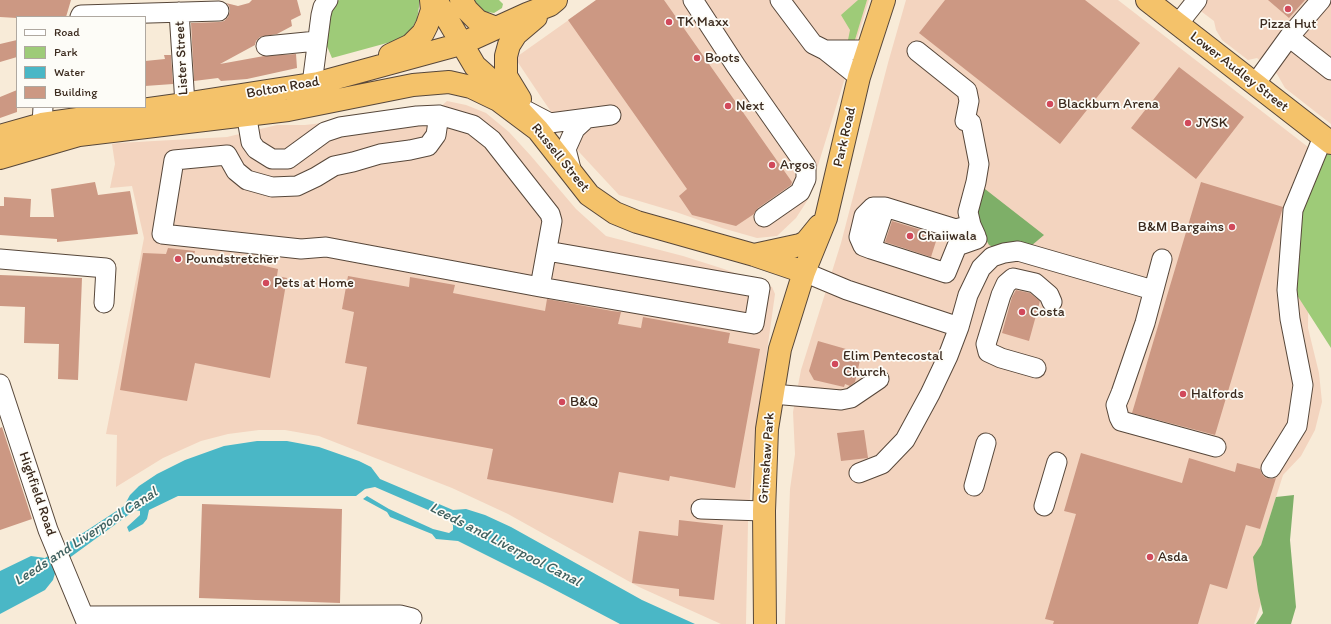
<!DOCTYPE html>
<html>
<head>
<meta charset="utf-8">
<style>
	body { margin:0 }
	#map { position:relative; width:1331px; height:624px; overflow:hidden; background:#f8ebd8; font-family:Itim,sans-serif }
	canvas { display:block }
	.legend { position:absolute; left:16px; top:16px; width:130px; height:92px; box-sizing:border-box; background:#fdfcf7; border:1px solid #afa8a0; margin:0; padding:5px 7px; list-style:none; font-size:12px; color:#3b2a1e }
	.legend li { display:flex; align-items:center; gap:8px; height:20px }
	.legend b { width:20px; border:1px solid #afa8a0 }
</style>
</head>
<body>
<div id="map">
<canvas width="1331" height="624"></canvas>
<ul class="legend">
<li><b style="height:5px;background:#fff"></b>Road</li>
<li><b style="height:11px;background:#9ecb78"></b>Park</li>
<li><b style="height:11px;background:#4ab7c6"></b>Water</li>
<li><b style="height:11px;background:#cc9883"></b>Building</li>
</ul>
</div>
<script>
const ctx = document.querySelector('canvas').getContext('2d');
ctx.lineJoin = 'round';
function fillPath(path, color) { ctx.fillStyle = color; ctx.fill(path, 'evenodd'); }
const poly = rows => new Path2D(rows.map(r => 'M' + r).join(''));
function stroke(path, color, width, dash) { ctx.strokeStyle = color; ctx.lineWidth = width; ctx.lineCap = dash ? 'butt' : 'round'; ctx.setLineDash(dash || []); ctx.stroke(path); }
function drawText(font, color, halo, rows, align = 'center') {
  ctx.font = font + ' Itim,sans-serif'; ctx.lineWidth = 3.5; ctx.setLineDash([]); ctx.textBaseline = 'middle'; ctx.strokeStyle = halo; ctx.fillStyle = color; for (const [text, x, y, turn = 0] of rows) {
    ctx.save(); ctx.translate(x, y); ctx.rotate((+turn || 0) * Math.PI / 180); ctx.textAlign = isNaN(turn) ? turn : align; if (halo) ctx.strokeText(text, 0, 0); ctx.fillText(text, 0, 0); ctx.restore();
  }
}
fillPath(poly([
	[597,0,869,0,807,201,796,218,777,236,757,238,722,228,676,212,619,195,580,153,543,100,515,58],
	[906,0,1118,0,1330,164,1309,219,1308,328,1319,373,1322,402,1315,430,1301,456,1283,475,1261,545,1265,592,1254,624,785,624,790,489,795,454,793,412,801,370,841,243,888,63],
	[1186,0,1331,0,1331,124,1285,88,1277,74,1257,58,1248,60,1222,40,1216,30,1214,21],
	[447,101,466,105,486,113,509,132,531,156,576,209,606,236,683,256,724,269,772,287,775,294,755,437,748,522,746,624,721,624,639,587,508,514,452,488,319,436,285,430,259,430,228,434,201,441,163,458,116,487,117,435,106,434,144,238,132,186,110,188,115,164,112,144,118,143,227,137,277,125,305,125,437,110]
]), '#f3d4bf');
fillPath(poly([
	[340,0,419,0,419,7,417,19,410,32,398,40,332,58,326,44,328,12,336,1],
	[469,0,499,0,503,4,502,8,494,13,481,11],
	[858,0,867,0,854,43,847,45,850,30,841,15],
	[1329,142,1331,143,1331,348,1295,292,1303,210]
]), '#9ecb78');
fillPath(poly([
	[976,182,1044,235,1031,246,993,247,989,245,971,213],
	[1294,495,1290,540,1296,607,1291,624,1256,624,1263,613,1258,591,1253,557,1261,545,1276,497]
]), '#7eaf68');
fillPath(poly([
	[257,441,287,441,319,447,359,461,371,467,380,479,453,510,466,509,485,515,511,527,642,600,695,624,620,624,542,583,458,541,436,539,432,534,390,517,387,512,363,499,367,496,389,509,433,529,449,533,453,530,453,525,449,519,375,487,365,489,356,496,178,496,149,510,147,519,143,524,129,532,127,527,140,515,140,511,135,510,57,567,53,580,45,590,0,614,0,571,31,556,45,558,124,506,130,495,139,486,157,474,185,460,224,446]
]), '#4ab7c6');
fillPath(poly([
	[0,0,71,0,66,17,17,17,17,18,0,17],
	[252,0,297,0,301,15,291,20,292,26,277,34,260,37,256,41,255,45,220,64,264,56,296,54,297,68,247,79,221,81,218,78,194,81,191,23,219,22,224,21,228,17,230,11,229,6,226,3,238,6,249,3],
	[596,0,664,0,792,182,791,185,758,208,754,214,736,226,692,215,679,196,687,189,568,20],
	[945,0,1085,0,1140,43,1060,144,919,33],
	[1268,0,1305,0,1289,18],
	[17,40,17,57,0,62,0,44],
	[164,55,171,55,173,84,145,86,145,61,165,59],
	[1179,67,1244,117,1196,179,1131,128],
	[17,90,17,112,0,118,0,97],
	[95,182,98,195,130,191,138,234,57,242,57,239,0,235,0,206,4,206,4,197,31,199,30,217,54,217,51,189],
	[1201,182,1283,207,1215,435,1132,413],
	[892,221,938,235,931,257,885,242],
	[168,248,195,251,193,260,223,267,224,258,243,260,243,261,278,269,277,276,287,278,270,378,195,363,187,401,120,390,143,253,166,254],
	[0,275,82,278,78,380,58,379,59,344,24,343,25,307,0,306],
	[348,276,409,287,410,277,455,285,453,293,545,311,547,299,612,311,621,312,618,324,641,328,643,317,730,333,728,343,760,349,735,488,670,476,669,481,619,472,613,503,487,479,493,449,357,424,367,367,345,363,354,312,342,309],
	[1016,290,1030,293,1040,301,1029,341,1002,333,1012,297],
	[818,341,853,351,852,354,861,356,855,382,850,386,845,384,844,387,814,380,809,371],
	[2,427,32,519,0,530,0,428],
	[864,430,868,458,841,461,837,433],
	[1081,453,1182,483,1189,458,1235,472,1237,463,1260,469,1262,474,1266,478,1271,479,1276,478,1260,529,1246,525,1227,589,1210,584,1198,624,1053,624,1054,621,1045,619,1076,514,1064,511],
	[202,504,342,509,340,603,199,598],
	[679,520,723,525,714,600,679,596,679,589,632,583,639,531,678,536]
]), '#cc9883');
const minor = poly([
	[693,0,736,66,806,166,806,179,800,192,764,217],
	[780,0,813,44,825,50,859,77],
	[179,12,185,104],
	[80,17,81,15,219,11],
	[1178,24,1197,0],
	[1289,37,1331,70],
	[266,46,317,41],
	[825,50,868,50],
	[917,51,967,91,969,101,965,121],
	[312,84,321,15,323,7,328,0],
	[1255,84,1289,37,1321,0],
	[244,101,251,142,256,149,272,159,288,159,325,132,340,127,417,116,439,115,473,125,492,140,550,214,552,221,540,287],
	[527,111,550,123,611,115],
	[439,115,436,135,428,146,410,150,380,154,353,162,334,166,316,177,297,186,272,187,247,180,236,171,227,155,174,160,162,234,301,249,326,247,540,287,754,324,760,288,547,251],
	[971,123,979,164,976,182,968,212,971,225,976,236],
	[42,124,43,107],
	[572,173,566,149,575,129,587,118],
	[971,225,956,229,885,207,873,207,864,216,859,237,863,246,871,249,946,273,957,246,977,239],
	[871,249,885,207],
	[0,259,106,268,104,303],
	[1162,259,1145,323,1121,393,1116,405,1119,417,1121,421,1216,447],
	[804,272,847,290,959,327],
	[1036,368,1001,358,988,352,986,344,1001,295,1006,284,1013,278,1035,283,1049,295,1052,302],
	[0,384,48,530,87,624],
	[773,394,841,400,851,398,879,379],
	[1271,468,1297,426,1303,385,1290,319,1287,290,1293,210,1323,137],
	[859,473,882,464,905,440,930,394,948,356,959,327,968,295,981,268,992,257,1004,253,1018,251,1153,290],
	[974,486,986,443],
	[1044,506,1057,462],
	[701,509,764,511],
	[84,616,400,615,412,618]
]);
const highway = poly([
	[436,0,475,66,493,82,538,130,589,195,615,213,637,222,754,255,804,272],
	[461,0,467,10,478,21,496,28],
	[1147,0,1331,143],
	[390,55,411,45,423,33,427,25,432,10,431,0],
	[520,99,506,76,506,56,509,45,516,34,536,17],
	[0,136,42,124,185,104,318,83,461,44,527,14,550,5,556,0],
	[0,158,79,135,288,110,413,85,449,82,471,87,498,100,538,130],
	[754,255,800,245,806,242,819,226],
	[765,624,764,511,767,429,780,349,804,272,826,218,859,77,884,0]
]);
stroke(minor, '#57473a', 21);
stroke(highway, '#57473a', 24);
stroke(minor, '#fff', 19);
stroke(highway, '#f4c26a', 22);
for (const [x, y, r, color] of [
	[1288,9,4,"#d1495b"],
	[669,22,4,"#d1495b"],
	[697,58,4,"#d1495b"],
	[1050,104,4,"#d1495b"],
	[728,106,4,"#d1495b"],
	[1188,123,4,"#d1495b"],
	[772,165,4,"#d1495b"],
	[1232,227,4,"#d1495b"],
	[910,236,4,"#d1495b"],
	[178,259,4,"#d1495b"],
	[266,283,4,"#d1495b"],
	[1022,312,4,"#d1495b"],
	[835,364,4,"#d1495b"],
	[1183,394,4,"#d1495b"],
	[562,402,4,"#d1495b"],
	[1150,557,4,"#d1495b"]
]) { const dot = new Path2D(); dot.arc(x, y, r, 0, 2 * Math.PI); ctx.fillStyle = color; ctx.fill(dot); stroke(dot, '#fdfcf7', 1.5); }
drawText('14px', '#3b2a1e', '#fdfcf7', [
	["TK Maxx",677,22],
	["Pizza Hut",1288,24,"center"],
	["Boots",705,58],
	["Blackburn Arena",1058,104],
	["Next",736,106],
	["JYSK",1196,123],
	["Argos",780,165],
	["B&M Bargains",1224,227,"right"],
	["Chaiiwala",918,236],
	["Poundstretcher",186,259],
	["Pets at Home",274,283],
	["Costa",1030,312],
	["Elim Pentecostal",843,356],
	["Church",843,372],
	["Halfords",1191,394],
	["B&Q",570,402],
	["Asda",1158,557]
], 'left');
drawText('14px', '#3b2a1e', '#fdfcf7', [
	["Lister Street",182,58,-93],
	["Lower Audley Street",1239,72,38],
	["Bolton Road",283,88,-10],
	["Park Road",845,137,-77],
	["Russell Street",560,158,51],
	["Grimshaw Park",767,458,-86],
	["Highfield Road",37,494,71]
]);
drawText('italic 15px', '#416261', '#fdfcf7', [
	["Leeds and Liverpool Canal",86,537,-33],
	["Leeds and Liverpool Canal",505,545,27]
]);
</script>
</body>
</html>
